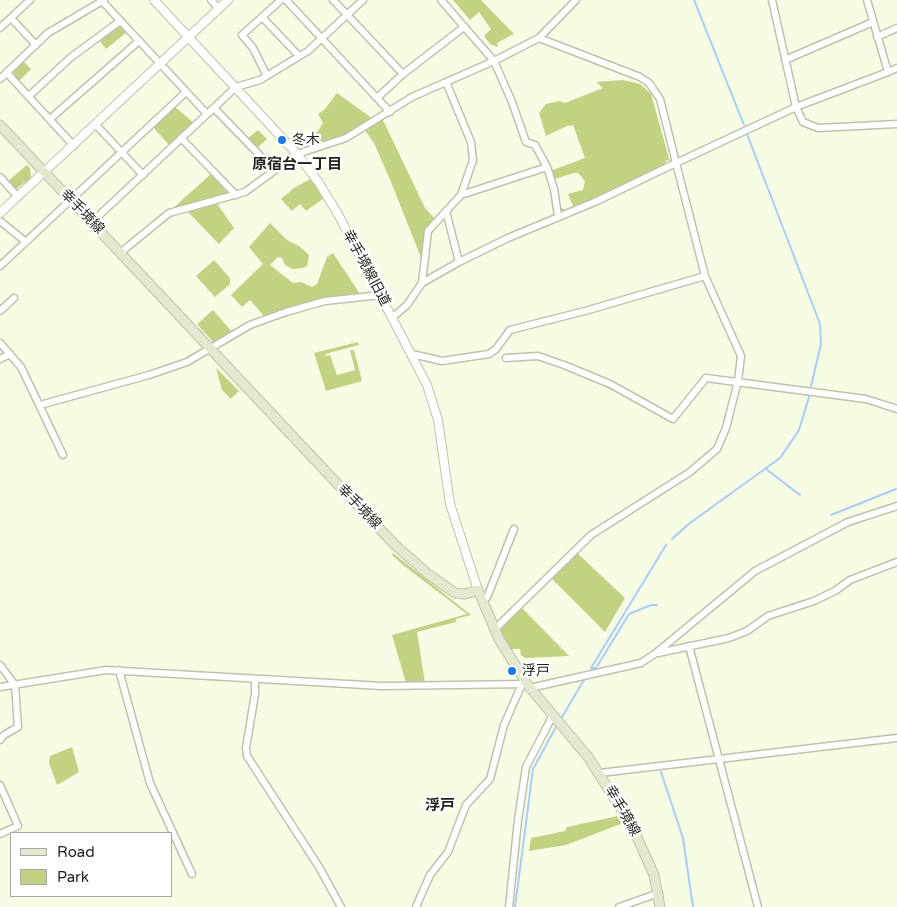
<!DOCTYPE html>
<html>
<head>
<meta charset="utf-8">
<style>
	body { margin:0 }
	#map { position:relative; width:897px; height:907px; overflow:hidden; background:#f7fde5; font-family:"Varela Round",sans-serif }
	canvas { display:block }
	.legend { position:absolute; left:10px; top:832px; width:162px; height:65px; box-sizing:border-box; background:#fff; border:1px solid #a7a8a5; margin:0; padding:6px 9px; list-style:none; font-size:15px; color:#23251d }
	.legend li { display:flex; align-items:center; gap:10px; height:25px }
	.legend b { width:25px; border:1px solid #a7a8a5 }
</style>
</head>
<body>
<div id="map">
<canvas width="897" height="907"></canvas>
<ul class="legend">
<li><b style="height:6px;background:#e3e8d0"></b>Road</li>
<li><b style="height:14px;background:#c2d283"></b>Park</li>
</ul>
</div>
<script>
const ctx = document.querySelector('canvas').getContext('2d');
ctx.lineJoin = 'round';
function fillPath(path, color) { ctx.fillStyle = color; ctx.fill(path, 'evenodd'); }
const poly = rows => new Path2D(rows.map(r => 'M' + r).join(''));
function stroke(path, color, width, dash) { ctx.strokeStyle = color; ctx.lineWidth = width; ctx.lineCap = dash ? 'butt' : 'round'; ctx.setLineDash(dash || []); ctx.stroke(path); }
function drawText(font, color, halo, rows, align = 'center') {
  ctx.font = font + ' "Varela Round","Noto Sans JP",sans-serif'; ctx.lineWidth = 5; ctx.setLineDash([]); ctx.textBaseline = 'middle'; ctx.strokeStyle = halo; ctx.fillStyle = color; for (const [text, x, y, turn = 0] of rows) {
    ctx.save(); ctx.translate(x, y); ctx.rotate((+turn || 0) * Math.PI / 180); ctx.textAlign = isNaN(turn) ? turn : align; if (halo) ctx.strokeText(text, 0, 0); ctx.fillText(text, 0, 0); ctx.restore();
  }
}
fillPath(poly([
	[453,0,481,0,514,34,497,43,498,47,490,44,484,36,491,29,479,12,470,20],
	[118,25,127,32,106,49,98,39],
	[23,61,31,69,19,81,12,71],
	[623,80,640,84,651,94,670,162,667,160,665,162,670,164,565,211,560,210,559,206,565,210,573,206,568,194,583,190,585,181,578,173,574,173,555,179,550,171,585,158,573,125,567,126,546,136,539,113,546,104,559,101,565,103,603,88,596,82],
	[337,93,373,119,346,136,303,149,301,143,318,131,323,123,318,114,324,110],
	[174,106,194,123,170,146,152,126],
	[382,118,425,208,435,219,429,224,424,240,422,260,391,182,374,143,364,129],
	[258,130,267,139,256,149,247,139],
	[27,165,30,168,31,178,15,190,7,182],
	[211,174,229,195,172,209],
	[312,178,324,198,306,211,300,204,292,211,281,199,294,188],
	[216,202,234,228,219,244,187,211,187,209],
	[270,223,287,240,299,246,309,255,307,266,303,268,293,269,285,265,282,258,278,257,270,265,293,283,301,282,312,287,317,284,327,257,333,253,360,294,328,297,265,317,250,300,242,307,231,295,263,264,249,247],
	[214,260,230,278,230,284,215,297,196,276],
	[213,310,233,333,215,344,197,324],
	[358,342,359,345,325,354,326,356,330,355,337,375,355,370,350,350,354,350,362,381,326,391,314,353],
	[216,368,239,391,231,399,222,390],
	[576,552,625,598,605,632,552,579,545,584],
	[393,553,471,615,456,619,456,622,417,632,425,683,406,683,392,635,467,614,403,565,392,555],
	[520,607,523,609,569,656,525,658,521,655,520,649,511,649,499,629],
	[72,747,79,772,57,785,49,763,50,756],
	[622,815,626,822,566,845,529,851,531,838,565,831,567,827]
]), '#c2d283');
stroke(poly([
	[694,0,744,125],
	[747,134,820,324,821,344,811,386],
	[766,469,800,495],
	[831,515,896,489],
	[672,539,690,523,780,458,799,430,809,397],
	[591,668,666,545],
	[591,668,596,668,629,614,651,605,657,605],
	[562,717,584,680],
	[661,772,683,838,693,907],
	[515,907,533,769,556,727]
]), '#a9ccfa', 2);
const minor = poly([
	[101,0,207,114],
	[211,0,219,9],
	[286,0,390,112],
	[333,0,403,74],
	[772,0,796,107,803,122,818,128,897,124],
	[262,17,299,56],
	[11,18,36,45],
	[0,28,30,0],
	[877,37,897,28],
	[785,60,873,22],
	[888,72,897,68],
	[7,73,74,146],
	[267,76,253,48,242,35,281,0],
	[0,79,48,33,104,0],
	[29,96,70,58,120,21],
	[377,98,403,74,464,27],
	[214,108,274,170],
	[50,119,139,41],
	[96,125,143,175],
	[181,138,236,195],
	[547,167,535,145,526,142,512,102,494,61,539,38,576,0],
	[0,177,18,197],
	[461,195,547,167,554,189,558,216],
	[446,211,459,262],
	[0,221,26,242],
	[92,222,236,87,260,80,308,51,363,0],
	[120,253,169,213,245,192,297,154,346,138,412,97,494,61,441,0],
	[0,266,186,92],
	[422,283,428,231,461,195,473,160,471,142,446,82],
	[0,311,14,298],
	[393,317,407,305,422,283,459,262,508,238,597,201,676,163,660,99,649,83,640,77,539,38],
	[0,343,21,367,63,455],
	[412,354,442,361,489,354,496,349,510,330,585,311,705,276],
	[506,358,538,356,564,365,610,384,673,419,706,378,866,399,897,409],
	[0,359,10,354],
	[40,405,149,375,187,362,250,325,286,312,325,301,381,295],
	[483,603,488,595,514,529],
	[494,630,591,535,690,472,717,449,726,428,738,381,741,356,705,276,676,163,796,107,888,72,867,0],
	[689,646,758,907],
	[658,653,729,638,747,631,768,616,814,601,835,591,850,580,897,562],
	[0,665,15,685,18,727,4,735,0,740],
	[119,670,150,783,192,874],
	[255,679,255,694,246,748,247,756,319,867,341,907],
	[0,687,106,670,382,686,527,684],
	[530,688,641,663,656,653,755,571,848,522,897,506],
	[600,773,897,738],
	[0,785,18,826,0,834],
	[416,907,430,875,448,852,466,805,490,779,504,725,522,684],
	[509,907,518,820,526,767,553,715],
	[619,907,659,893]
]);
const tertiary = poly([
	[154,0,297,154,319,183,338,214,427,385,438,420,450,504,478,590],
	[0,213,228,0]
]);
const secondary = poly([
	[0,125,394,544,428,574,455,593,465,594,478,590,499,639,527,684,588,757,632,826,654,875,660,907]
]);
stroke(minor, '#bdc3ac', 9);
stroke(tertiary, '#bdc3ac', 10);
stroke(secondary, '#bdc3ac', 11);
stroke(minor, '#fff', 6);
stroke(tertiary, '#fff', 8);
stroke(secondary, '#e3e8d0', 9);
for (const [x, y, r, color] of [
	[282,140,5,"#1d79e3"],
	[512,671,5,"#1d79e3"]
]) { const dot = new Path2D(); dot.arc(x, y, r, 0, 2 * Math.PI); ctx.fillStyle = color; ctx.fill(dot); stroke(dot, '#fff', 2); }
drawText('14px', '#23251d', '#fff', [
	["冬木",292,140],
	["浮戸",522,671]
], 'left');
drawText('14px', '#23251d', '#fff', [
	["幸手境線",82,212,46],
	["幸手境線旧道",366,268,62],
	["幸手境線",359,507,46],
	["幸手境線",622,811,60]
]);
drawText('bold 15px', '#23251d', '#fff', [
	["原宿台一丁目",297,165],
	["浮戸",440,806]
]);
</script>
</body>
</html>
